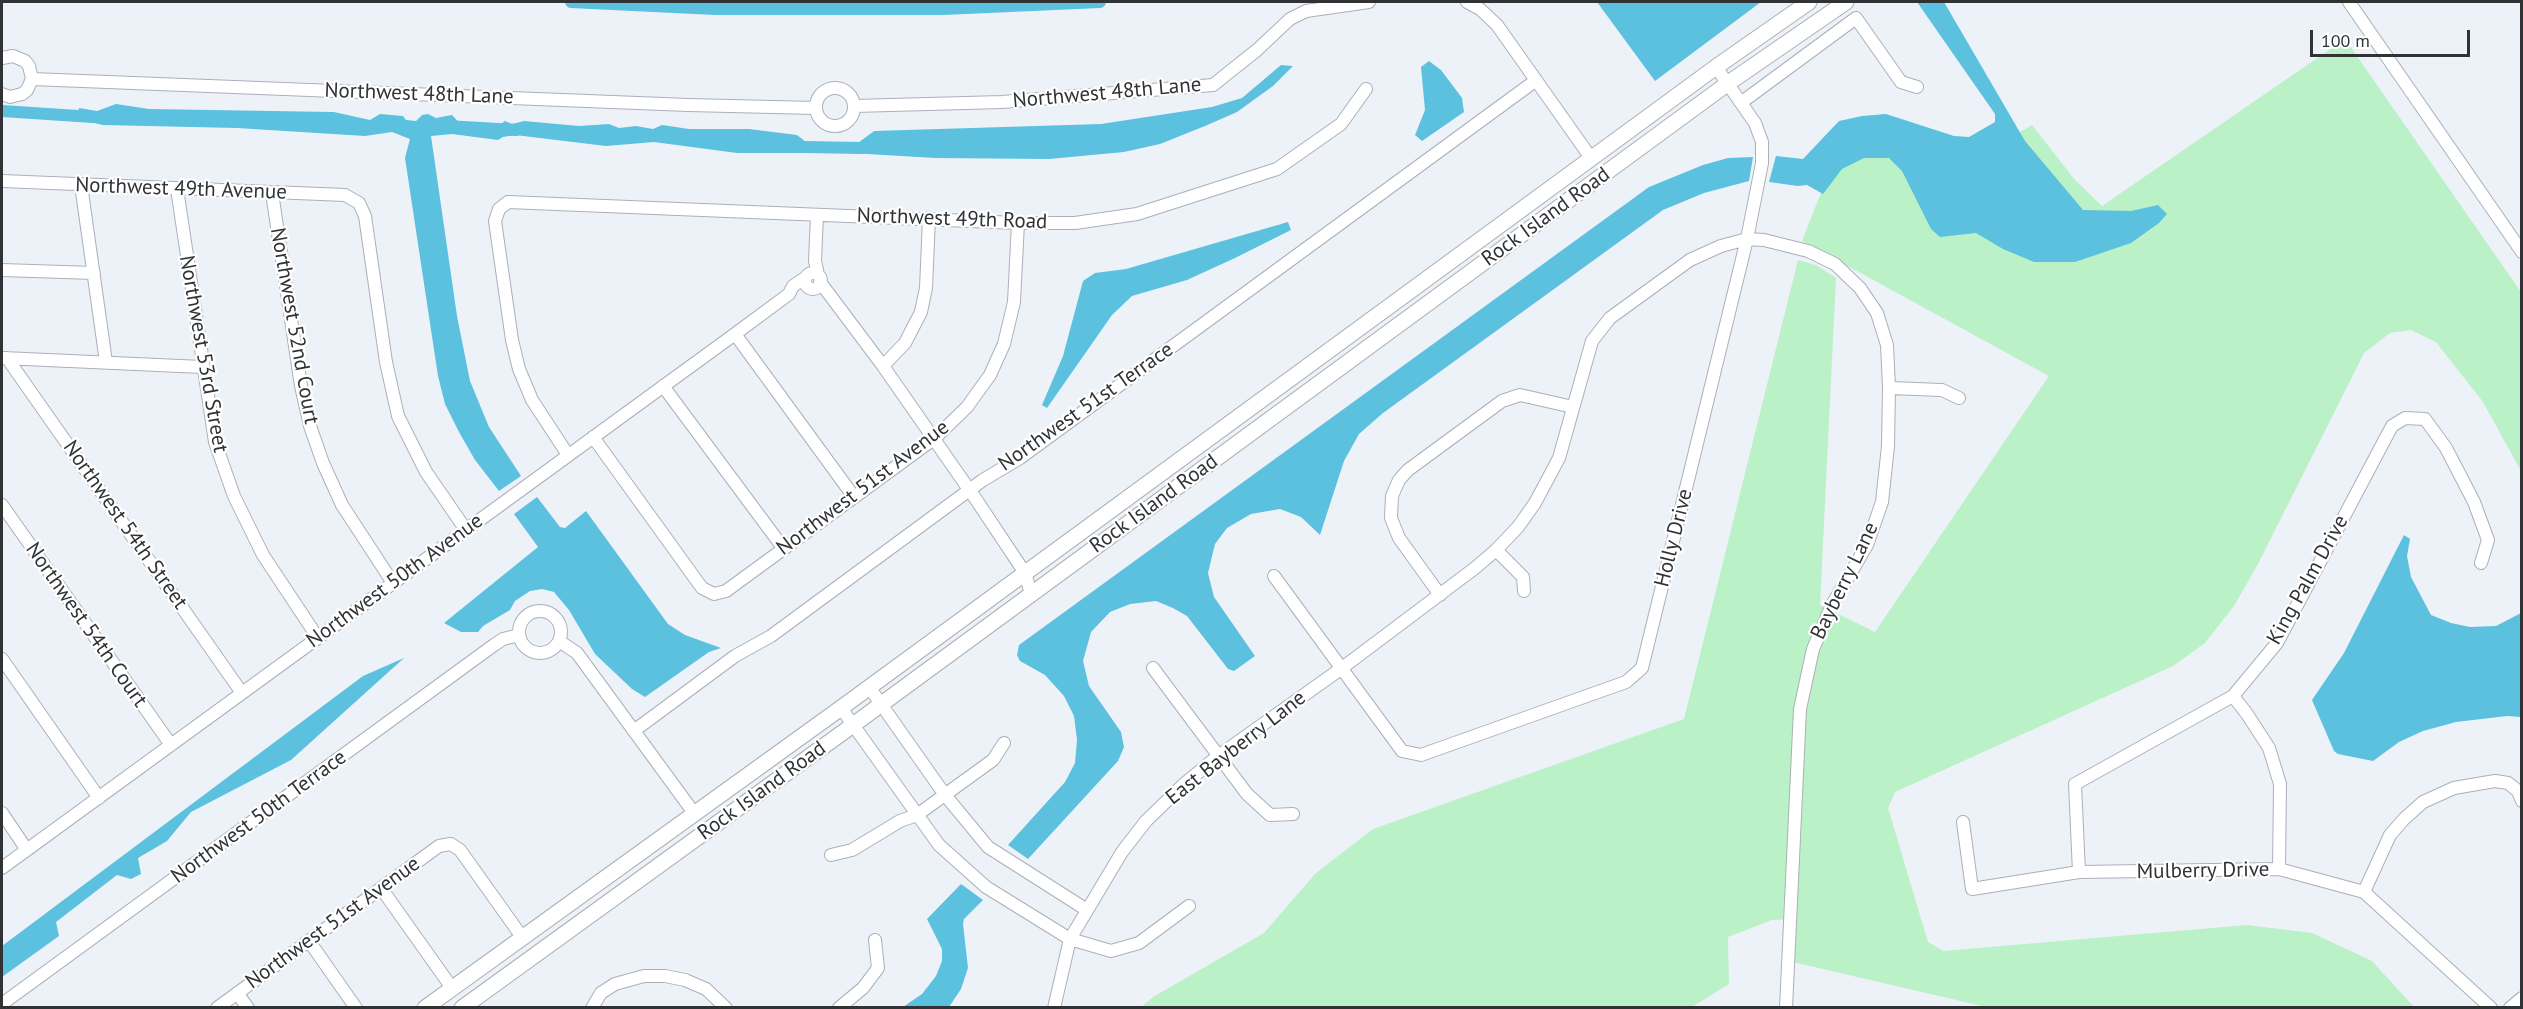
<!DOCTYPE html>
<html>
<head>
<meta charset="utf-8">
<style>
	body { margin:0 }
	#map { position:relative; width:2523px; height:1009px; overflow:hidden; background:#edf2f9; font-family:"PT Sans",sans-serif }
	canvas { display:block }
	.frame { position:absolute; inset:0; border:3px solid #303234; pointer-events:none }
	.scale { position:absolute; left:2310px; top:30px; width:160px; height:27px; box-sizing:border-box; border:3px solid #303234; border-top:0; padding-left:8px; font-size:18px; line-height:21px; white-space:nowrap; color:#303234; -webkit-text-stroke:4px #fff; paint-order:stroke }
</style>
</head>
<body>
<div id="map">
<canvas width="2523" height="1009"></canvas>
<div class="frame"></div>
<div class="scale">100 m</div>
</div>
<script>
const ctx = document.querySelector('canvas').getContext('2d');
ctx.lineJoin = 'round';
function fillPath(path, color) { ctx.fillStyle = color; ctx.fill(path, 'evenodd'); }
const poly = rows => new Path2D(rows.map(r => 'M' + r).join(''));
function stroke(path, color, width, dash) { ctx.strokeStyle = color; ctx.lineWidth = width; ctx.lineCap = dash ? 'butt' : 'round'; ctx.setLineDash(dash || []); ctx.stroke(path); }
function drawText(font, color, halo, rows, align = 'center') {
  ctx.font = font + ' "PT Sans",sans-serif'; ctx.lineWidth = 4.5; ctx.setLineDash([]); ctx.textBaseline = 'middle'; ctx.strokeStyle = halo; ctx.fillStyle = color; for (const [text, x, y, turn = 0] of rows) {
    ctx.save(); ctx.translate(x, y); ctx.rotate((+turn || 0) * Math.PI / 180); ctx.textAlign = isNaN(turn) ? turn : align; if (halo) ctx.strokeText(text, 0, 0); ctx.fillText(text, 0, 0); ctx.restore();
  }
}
fillPath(poly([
	[2345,39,2521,292,2521,471,2483,402,2436,342,2411,330,2390,333,2364,353,2257,566,2234,606,2205,643,2173,666,1895,792,1888,808,1928,942,1943,951,2247,925,2312,933,2372,961,2414,1007,1986,1007,1793,962,1794,919,1772,920,1728,937,1729,984,1692,1007,1140,1008,1153,997,1264,933,1316,873,1373,829,1684,719,1798,260,1816,265,1836,278,1820,605,1875,632,2049,376,1802,241,1839,147,1995,147,2032,125,2075,180,2102,206]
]), '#baf1c7');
fillPath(poly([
	[1597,2,1761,2,1655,81],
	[1917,2,1944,2,2025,141,2083,210,2131,211,2158,205,2167,214,2159,223,2131,243,2075,262,2034,262,2003,249,1976,233,1940,237,1931,229,1902,171,1889,158,1864,158,1842,169,1823,194,1807,185,1798,186,1769,182,1776,156,1803,159,1839,121,1862,116,1886,114,1954,136,1969,137,1995,122,1995,114],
	[1429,61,1441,70,1462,98,1464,112,1422,141,1415,135,1425,110,1421,67],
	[1281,65,1293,66,1273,86,1237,112,1205,126,1160,144,1124,152,1049,159,935,158,851,153,737,153,654,142,606,146,515,135,503,137,498,140,452,134,431,136,457,316,470,381,489,427,521,476,499,491,475,460,459,432,445,404,438,376,405,158,410,139,392,132,365,136,237,128,103,125,77,119,79,108,97,111,116,104,149,109,334,112,370,120,380,114,403,116,406,120,416,121,422,115,428,114,436,118,452,115,466,130,498,134,502,123,505,121,512,124,524,121,579,126,609,124,619,128,636,126,653,129,662,125,689,129,749,129,797,135,806,142,819,142,818,150,834,151,848,151,849,144,858,143,874,131,1101,124,1212,107,1242,98],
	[1753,157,1749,181,1704,193,1663,210,1383,413,1359,434,1344,461,1320,535,1301,517,1280,509,1251,514,1227,528,1215,544,1208,573,1214,597,1255,656,1234,671,1228,669,1187,616,1173,608,1156,601,1130,604,1110,612,1091,632,1083,661,1089,686,1121,732,1124,747,1118,761,1028,859,1008,845,1065,782,1075,763,1077,740,1074,716,1064,696,1045,675,1020,661,1017,655,1019,645,1649,187,1703,165,1728,158],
	[1288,222,1291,230,1235,258,1187,280,1132,296,1112,315,1047,408,1042,405,1063,356,1083,281,1095,273,1126,269],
	[537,497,560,527,565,528,586,511,668,624,685,635,721,648,709,652,645,697,632,689,595,654,569,610,554,592,542,589,530,591,515,601,510,610,483,626,478,632,461,632,444,623,538,547,514,514],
	[2404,535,2410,539,2407,556,2411,577,2431,615,2451,623,2470,627,2496,626,2521,613,2521,717,2507,716,2456,722,2423,731,2399,742,2373,761,2338,754,2334,751,2312,700,2344,653],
	[404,658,291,760,191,812,167,841,138,858,141,874,131,879,117,875,56,922,59,936,2,977,2,946,363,676],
	[961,884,983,900,964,919,963,924,968,968,961,989,949,1007,903,1007,922,994,936,976,942,961,942,949,927,919]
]), '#5bc1de');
stroke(poly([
	[571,2,715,9,943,9,1100,2],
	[2,111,93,117],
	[446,126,516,130],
	[803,147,863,148]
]), '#5bc1de', 12);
const minor = poly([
	[1467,2,1480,9,1497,25,1591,158],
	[2349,2,2522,252],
	[2,58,13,56,25,61,29,66,32,79,27,90,22,94,10,97,2,94],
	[32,79,688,105,816,108],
	'816 107a19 19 0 1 1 38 0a19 19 0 1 1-38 0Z',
	[1742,102,1856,18,1901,82,1917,87],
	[854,106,1002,102,1213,85,1257,50,1290,19,1306,11,1369,2],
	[2,181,345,195,359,203,365,216,386,362,398,416,426,472,466,530],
	[81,185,106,362],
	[177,189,215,442,234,496,263,555,318,638],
	[272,193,301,386,310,426,323,463,342,505,393,583],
	[817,215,815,261,818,275],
	[2,270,94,273],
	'805 281a8 8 0 1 1 16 0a8 8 0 1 1-16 0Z',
	[820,282,883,366,975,498,1025,573,1031,594],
	[735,334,854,497],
	[3,358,202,367],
	[7,358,242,693],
	[883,366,905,343,921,312,926,288,929,218],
	[663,386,784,549],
	[1889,388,1942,390,1959,398],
	[593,437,702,588,714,594,726,591,935,438,967,407,990,375,1004,344,1014,302,1018,223],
	[568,455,532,400,519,369,512,340,495,221,499,209,508,202,1018,223,1075,223,1137,214,1277,169,1341,124,1366,89],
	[2,505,171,745],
	[1496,550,1523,577,1524,591],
	[1274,576,1402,751,1421,755,1626,682,1642,668,1747,239,1762,163,1762,142,1755,123,1716,67],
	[1440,595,1399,538,1391,518,1392,496,1399,480,1408,470,1502,401,1520,395,1573,407],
	'519 632a21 21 0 1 1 42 0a21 21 0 1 1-42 0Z',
	[559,641,577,653,694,813],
	[2,659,99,798],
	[1153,668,1247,794,1270,815,1293,814],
	[869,687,945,795,988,847,1087,910],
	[2233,696,2247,714,2269,748,2280,784,2279,869],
	[841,708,939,845,986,887,1070,939,1111,951,1139,943,1189,906],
	[635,730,735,656,771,636,983,480,1020,458,1535,81],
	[2,813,27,850],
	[1963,822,1972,889,2079,872,2279,869,2364,892,2491,1008],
	[831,855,852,850,900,821,917,815,993,760,1004,743],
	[2,868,735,334,789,294,793,286,805,278],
	[2079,872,2075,784,2233,696,2277,643,2392,426,2405,418,2425,419,2446,448,2474,502,2488,540,2481,563],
	[381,888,452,988],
	[2364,892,2390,835,2404,819,2423,802,2454,788,2495,781,2508,783,2518,791,2522,801],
	[309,941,356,1008],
	[237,993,248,1008],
	[2,1004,494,645,503,639,519,635],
	[217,1008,439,846,451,844,460,850,522,937],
	[592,1008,601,993,615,984,644,976,665,976,685,980,706,989,726,1008],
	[839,1008,863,988,878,968,875,940],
	[1054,1008,1070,939,1122,852,1146,821,1183,785,1217,757,1342,668,1475,568,1496,550,1518,527,1535,503,1559,458,1592,341,1610,318,1690,260,1721,246,1747,239,1764,240,1808,251,1835,264,1860,288,1877,313,1887,345,1889,388,1888,446,1882,502,1867,545,1832,605,1813,649,1800,709,1786,1008],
	[2510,1008,2522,998]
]);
const major = poly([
	[425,1008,841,708,1716,67,1809,2],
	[462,1008,853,725,1727,84,1846,2]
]);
stroke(minor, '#abb0b7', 14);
stroke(major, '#abb0b7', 17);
stroke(minor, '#fff', 12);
stroke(major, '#fff', 15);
drawText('21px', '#303234', '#fff', [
	["Northwest 48th Lane",1107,93,-5],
	["Northwest 48th Lane",419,94,2],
	["Northwest 49th Avenue",181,189,2],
	["Rock Island Road",1546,217,-36],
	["Northwest 49th Road",952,219,2],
	["Northwest 52nd Court",294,326,80],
	["Northwest 53rd Street",203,354,80],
	["Northwest 51st Terrace",1086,407,-35],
	["Northwest 51st Avenue",863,488,-37],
	["Rock Island Road",1154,504,-36],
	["Northwest 54th Street",125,525,55],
	["Holly Drive",1674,538,-76],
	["King Palm Drive",2308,580,-61],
	["Northwest 50th Avenue",395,581,-36],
	["Bayberry Lane",1845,581,-64],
	["Northwest 54th Court",86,625,55],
	["East Bayberry Lane",1236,748,-38],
	["Rock Island Road",762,791,-36],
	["Northwest 50th Terrace",259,817,-36],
	["Mulberry Drive",2203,871,-1],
	["Northwest 51st Avenue",333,923,-36]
]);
</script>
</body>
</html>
